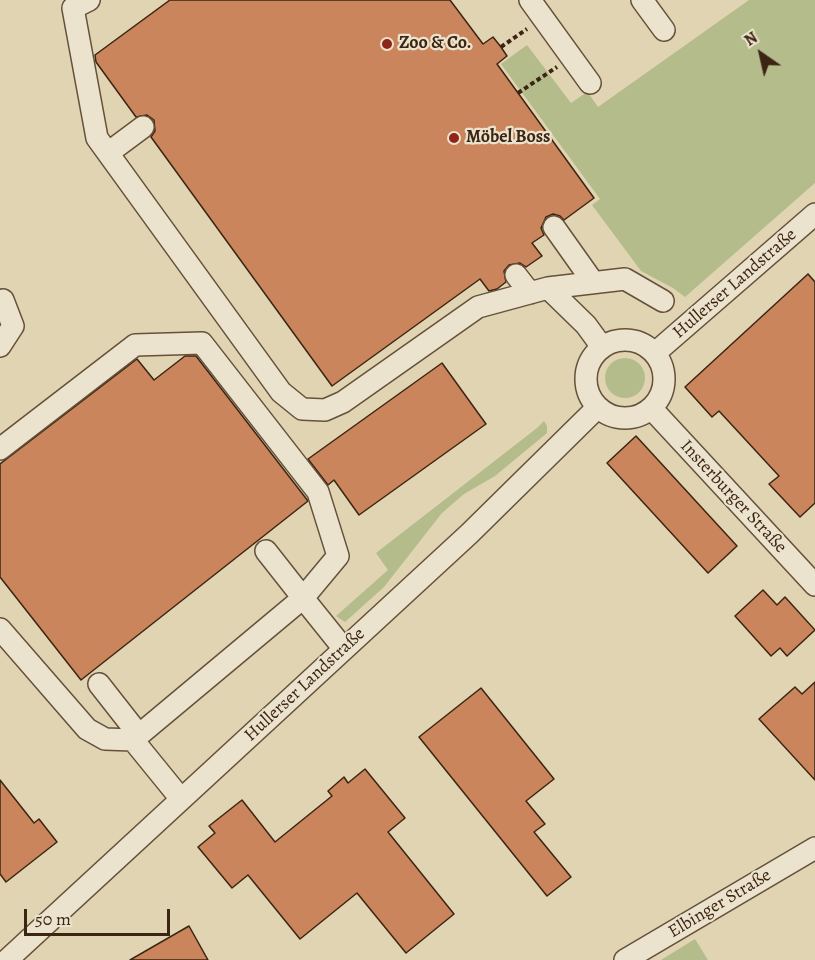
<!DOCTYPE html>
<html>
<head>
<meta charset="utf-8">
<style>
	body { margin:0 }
	#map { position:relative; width:815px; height:960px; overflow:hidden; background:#e0d4b2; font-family:Alegreya,serif }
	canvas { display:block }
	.north { position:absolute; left:731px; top:24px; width:60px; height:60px; -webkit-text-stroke:4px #ebe3cd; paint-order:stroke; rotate:326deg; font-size:16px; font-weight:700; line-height:24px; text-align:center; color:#3c2512 }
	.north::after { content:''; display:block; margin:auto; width:21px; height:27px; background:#3c2512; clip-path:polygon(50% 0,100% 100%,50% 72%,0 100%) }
	.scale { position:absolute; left:24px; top:909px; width:146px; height:27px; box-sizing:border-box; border:3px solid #3c2512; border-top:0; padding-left:8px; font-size:18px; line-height:21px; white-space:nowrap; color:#3c2512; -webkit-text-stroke:4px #ebe3cd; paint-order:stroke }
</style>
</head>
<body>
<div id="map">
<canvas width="815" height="960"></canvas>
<div class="north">N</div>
<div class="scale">50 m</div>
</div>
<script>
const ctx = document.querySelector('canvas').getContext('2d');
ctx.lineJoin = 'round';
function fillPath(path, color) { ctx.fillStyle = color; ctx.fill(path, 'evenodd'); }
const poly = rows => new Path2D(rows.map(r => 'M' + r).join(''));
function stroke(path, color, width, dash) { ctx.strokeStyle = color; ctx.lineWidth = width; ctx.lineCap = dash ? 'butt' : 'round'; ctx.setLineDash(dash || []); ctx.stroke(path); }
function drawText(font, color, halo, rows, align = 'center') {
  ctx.font = font + ' Alegreya,serif'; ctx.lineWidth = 4.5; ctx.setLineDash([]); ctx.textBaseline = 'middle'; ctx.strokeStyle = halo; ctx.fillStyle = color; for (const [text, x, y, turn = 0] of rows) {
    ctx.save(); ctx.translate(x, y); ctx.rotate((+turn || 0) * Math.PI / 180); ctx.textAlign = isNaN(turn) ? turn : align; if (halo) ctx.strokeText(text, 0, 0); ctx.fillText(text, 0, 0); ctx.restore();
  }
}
fillPath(poly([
	[749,0,815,0,815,183,685,297,673,288,641,271,592,205,600,199,501,64,527,45,571,103,584,94,589,94,598,107],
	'605 378a20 20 0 1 1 40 0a20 20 0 1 1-40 0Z',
	[544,421,547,426,547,433,495,476,464,494,442,513,384,587,345,622,336,616,388,570,376,553,537,428],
	[695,939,708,960,661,960]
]), '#b4bc8b');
const building = poly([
	[170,0,450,0,483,44,493,37,501,47,507,56,497,64,594,198,564,220,560,216,553,214,546,217,541,228,544,235,532,243,542,256,526,267,520,263,509,265,504,271,506,282,497,289,489,291,480,279,332,386,151,137,155,131,154,120,147,115,136,117,96,62,95,55,170,0],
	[808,274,815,282,815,503,800,517,769,484,779,476,719,411,712,417,685,387,808,274],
	[185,356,196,356,308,501,81,680,0,577,0,464,137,359,154,380,185,356],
	[442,363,486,424,359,515,334,480,328,485,308,459,442,363],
	[636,436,737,546,708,573,607,463,636,436],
	[763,590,777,605,785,597,815,630,787,656,780,648,771,656,735,616,763,590],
	[815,682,815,780,759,719,795,687,802,694,815,682],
	[481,688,554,779,526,801,545,824,534,832,571,877,547,896,419,737,481,688],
	[365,769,405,818,388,832,454,914,406,953,357,893,300,939,248,875,232,888,198,847,215,833,209,826,242,800,275,842,332,796,328,791,344,777,348,783,365,769],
	[0,780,34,823,39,819,57,842,6,882,0,874,0,780],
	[189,926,208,960,130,960,189,926]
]);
fillPath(building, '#ca855c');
stroke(building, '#3c2512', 1.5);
const minor = poly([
	[89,0,73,8,97,138,281,392,302,409,325,410,343,402,478,307,548,288,625,279,663,301],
	[530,0,590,83],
	[642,0,664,30],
	[108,153,143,127],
	[554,227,593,282],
	[516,275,530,293],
	[548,288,586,325,602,347],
	'586 379a39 39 0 1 1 78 0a39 39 0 1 1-78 0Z',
	[0,346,13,326,3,300],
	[655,353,815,214],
	[651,408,815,585],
	[0,449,135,345,202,343,318,492,338,556,303,598,266,551],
	[0,629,87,729,105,739,133,740],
	[99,684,139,735],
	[181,799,133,740,303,598,344,649],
	[7,960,469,534,598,407],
	[625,960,815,848]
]);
stroke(minor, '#65513a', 24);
stroke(poly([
	[501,47,527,29],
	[518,93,557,67]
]), '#3c2512', 4, [4.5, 3]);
stroke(minor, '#ebe3cd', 21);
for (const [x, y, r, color] of [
	[387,44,6,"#8f2418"],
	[454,138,6,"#8f2418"]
]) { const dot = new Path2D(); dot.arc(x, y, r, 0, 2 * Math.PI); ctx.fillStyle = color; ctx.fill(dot); stroke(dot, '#ebe3cd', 2); }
drawText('bold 18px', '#3c2512', '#ebe3cd', [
	["Zoo & Co.",399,44],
	["Möbel Boss",466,138]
], 'left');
drawText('18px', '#3c2512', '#ebe3cd', [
	["Hullerser Landstraße",735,284,-41],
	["Insterburger Straße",733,497,47],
	["Hullerser Landstraße",305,685,-43],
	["Elbinger Straße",720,904,-31]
]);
</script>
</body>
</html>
